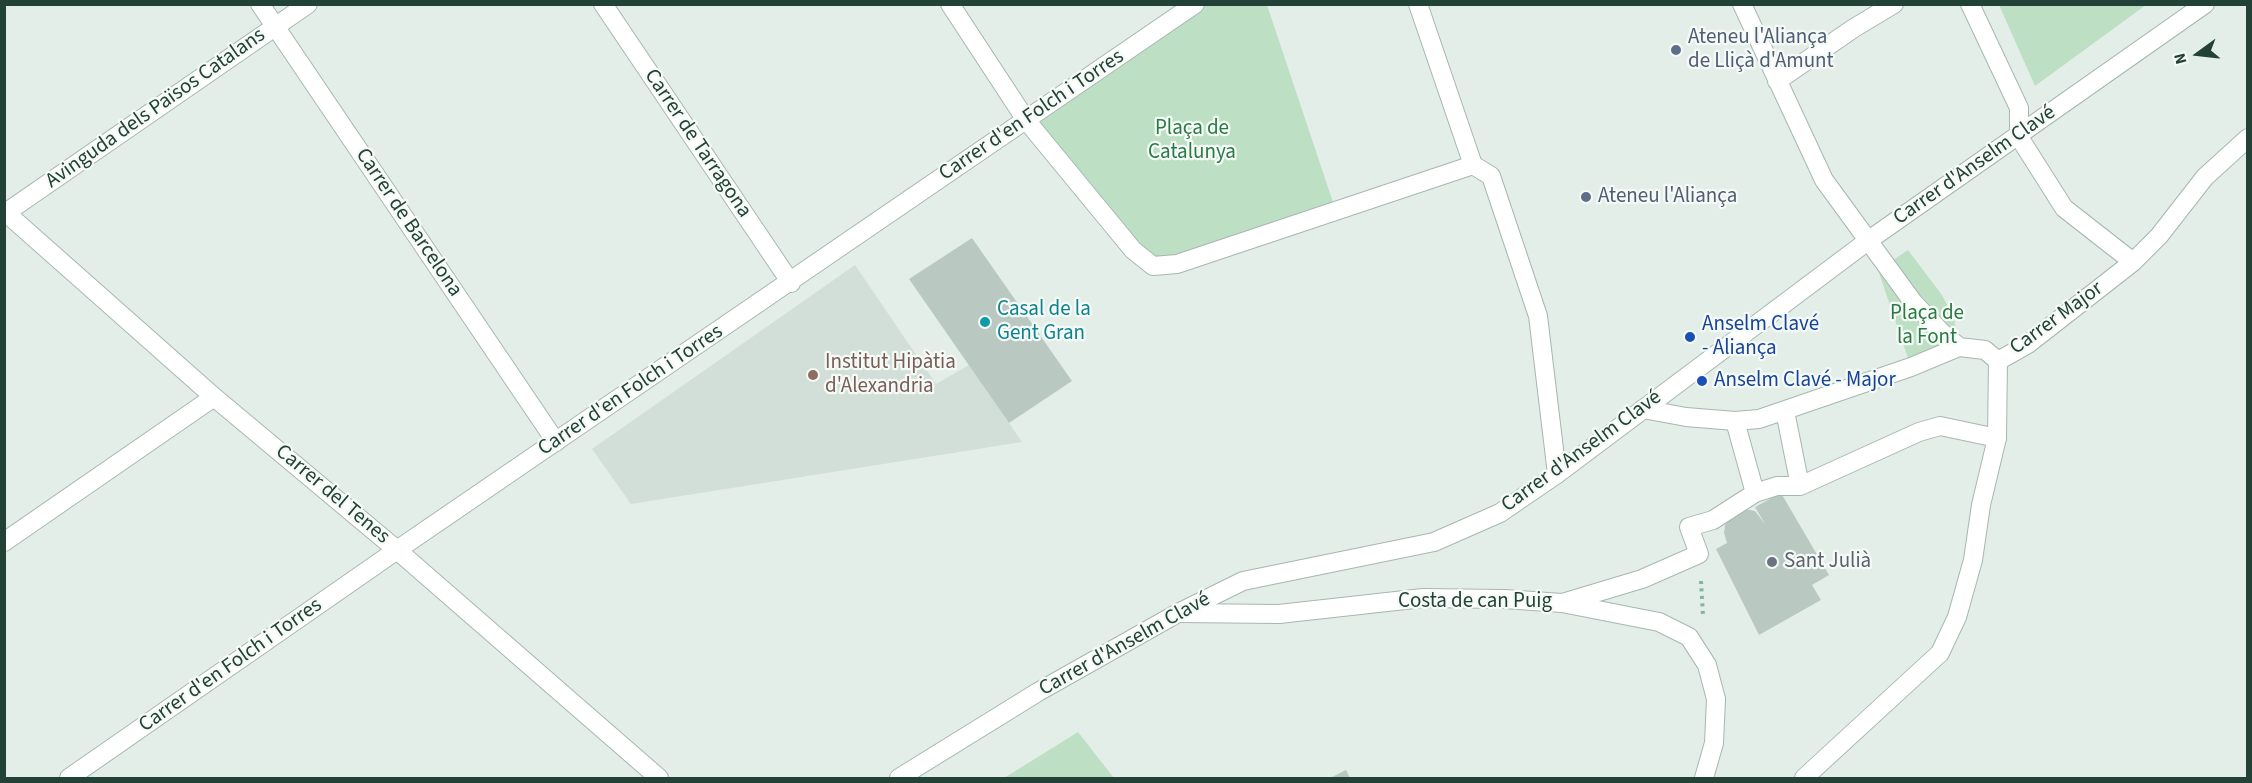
<!DOCTYPE html>
<html>
<head>
<meta charset="utf-8">
<style>
	body { margin:0 }
	#map { position:relative; width:2252px; height:783px; overflow:hidden; background:#e4eee9; font-family:"Source Sans 3",sans-serif }
	canvas { display:block }
	.frame { position:absolute; inset:0; border:6px solid #224137; pointer-events:none }
	.north { position:absolute; left:2168px; top:24px; width:60px; height:60px; -webkit-text-stroke:4px #f5faf7; paint-order:stroke; rotate:255deg; font-size:16px; font-weight:700; line-height:24px; text-align:center; color:#224137 }
	.north::after { content:''; display:block; margin:auto; width:21px; height:27px; background:#224137; clip-path:polygon(50% 0,100% 100%,50% 72%,0 100%) }
</style>
</head>
<body>
<div id="map">
<canvas width="2252" height="783"></canvas>
<div class="frame"></div>
<div class="north">N</div>
</div>
<script>
const ctx = document.querySelector('canvas').getContext('2d');
ctx.lineJoin = 'round';
function fillPath(path, color) { ctx.fillStyle = color; ctx.fill(path, 'evenodd'); }
const poly = rows => new Path2D(rows.map(r => 'M' + r).join(''));
function stroke(path, color, width, dash) { ctx.strokeStyle = color; ctx.lineWidth = width; ctx.lineCap = dash ? 'butt' : 'round'; ctx.setLineDash(dash || []); ctx.stroke(path); }
function drawText(font, color, halo, rows, align = 'center') {
  ctx.font = font + ' "Source Sans 3",sans-serif'; ctx.lineWidth = 4.5; ctx.setLineDash([]); ctx.textBaseline = 'middle'; ctx.strokeStyle = halo; ctx.fillStyle = color; for (const [text, x, y, turn = 0] of rows) {
    ctx.save(); ctx.translate(x, y); ctx.rotate((+turn || 0) * Math.PI / 180); ctx.textAlign = isNaN(turn) ? turn : align; if (halo) ctx.strokeText(text, 0, 0); ctx.fillText(text, 0, 0); ctx.restore();
  }
}
fillPath(poly([
	[855,265,936,384,969,365,1022,442,631,504,592,449]
]), '#d2ded8');
fillPath(poly([
	[1195,5,1267,5,1336,211,1153,266,1026,120],
	[1999,5,2146,5,2035,86],
	[1908,250,1942,295,1954,318,1959,347,1911,367,1878,270],
	[1078,732,1114,778,1004,778]
]), '#bde0c4');
fillPath(poly([
	[972,238,1072,381,1009,423,909,279],
	[1781,493,1829,575,1812,585,1821,600,1759,635,1716,549,1727,543,1724,533,1725,525,1733,515,1745,509,1755,511,1765,524,1755,507],
	[1346,770,1350,778,1330,778]
]), '#b9c9c2');
const pedestrian = poly([
	[1785,411,1800,486],
	[1735,421,1755,493],
	[1562,603,1642,579,1699,554,1689,527,1713,520,1755,493,1777,486,1800,486,1919,432,1940,426,1997,438]
]);
const minor = poly([
	[260,4,556,442],
	[603,4,791,283],
	[950,4,1026,120,1133,250,1153,266,1177,264,1473,165],
	[1418,4,1473,165,1491,176,1538,316,1557,474],
	[1742,4,1824,180,1913,302,1941,332,1959,347],
	[1970,4,2019,108,2019,137,2064,208,2133,262],
	[1777,81,1854,28,1894,4],
	[4,211,214,397,397,550,659,778],
	[4,214,308,4],
	[1643,409,1686,417,1735,421,1759,419,1911,367,1959,347,1985,350,1998,361,2028,344,2133,262,2159,236,2205,177,2248,138],
	[4,542,214,397],
	[1178,613,1279,614,1423,598,1504,599,1562,603,1659,622,1689,637,1707,665,1716,699,1714,743,1704,778],
	[69,778,397,550,1195,4],
	[1804,778,1940,653,1957,617,1973,560,1981,505,1997,438,1998,361]
]);
const tertiary = poly([
	[899,778,1038,692,1178,613,1243,581,1434,542,1500,513,1557,474,1869,240,2205,4]
]);
stroke(pedestrian, '#a6b7b0', 20);
stroke(minor, '#a6b7b0', 20);
stroke(tertiary, '#a6b7b0', 20);
stroke(poly([
	[1701,581,1703,616]
]), '#83b3a1', 4, [3, 4.5]);
stroke(pedestrian, '#fff', 18);
stroke(minor, '#fff', 18);
stroke(tertiary, '#fff', 18);
for (const [x, y, r, color] of [
	[1676,50,6,"#5c6f8a"],
	[1586,197,6,"#5c6f8a"],
	[985,322,6,"#0f9aa8"],
	[1690,337,6,"#1a4fb4"],
	[813,375,6,"#8d6e63"],
	[1702,381,6,"#1a4fb4"],
	[1772,562,6,"#6b7280"]
]) { const dot = new Path2D(); dot.arc(x, y, r, 0, 2 * Math.PI); ctx.fillStyle = color; ctx.fill(dot); stroke(dot, '#f5faf7', 2); }
drawText('21px', '#4e5e75', '#f5faf7', [
	["Ateneu l'Aliança",1688,38],
	["de Lliçà d'Amunt",1688,62],
	["Ateneu l'Aliança",1598,197]
], 'left');
drawText('21px', '#224137', '#f5faf7', [
	["Avinguda dels Països Catalans",156,109,-35],
	["Carrer d'en Folch i Torres",1032,116,-34],
	["Carrer de Tarragona",697,144,56],
	["Carrer d'Anselm Clavé",1975,166,-35],
	["Carrer de Barcelona",408,223,56],
	["Carrer Major",2057,319,-36],
	["Carrer d'en Folch i Torres",631,391,-34],
	["Carrer d'Anselm Clavé",1582,452,-36],
	["Carrer del Tenes",332,495,40],
	["Costa de can Puig",1475,602],
	["Carrer d'Anselm Clavé",1125,645,-29],
	["Carrer d'en Folch i Torres",231,666,-35]
]);
drawText('21px', '#2b7a44', '#f5faf7', [
	["Plaça de",1192,129],
	["Catalunya",1192,153],
	["Plaça de",1927,314],
	["la Font",1927,338]
]);
drawText('21px', '#0d838f', '#f5faf7', [
	["Casal de la",997,310],
	["Gent Gran",997,334]
], 'left');
drawText('21px', '#164399', '#f5faf7', [
	["Anselm Clavé",1702,325],
	["- Aliança",1702,349],
	["Anselm Clavé - Major",1714,381]
], 'left');
drawText('21px', '#785e54', '#f5faf7', [
	["Institut Hipàtia",825,363],
	["d'Alexandria",825,387]
], 'left');
drawText('21px', '#5b616d', '#f5faf7', [
	["Sant Julià",1784,562]
], 'left');
</script>
</body>
</html>
